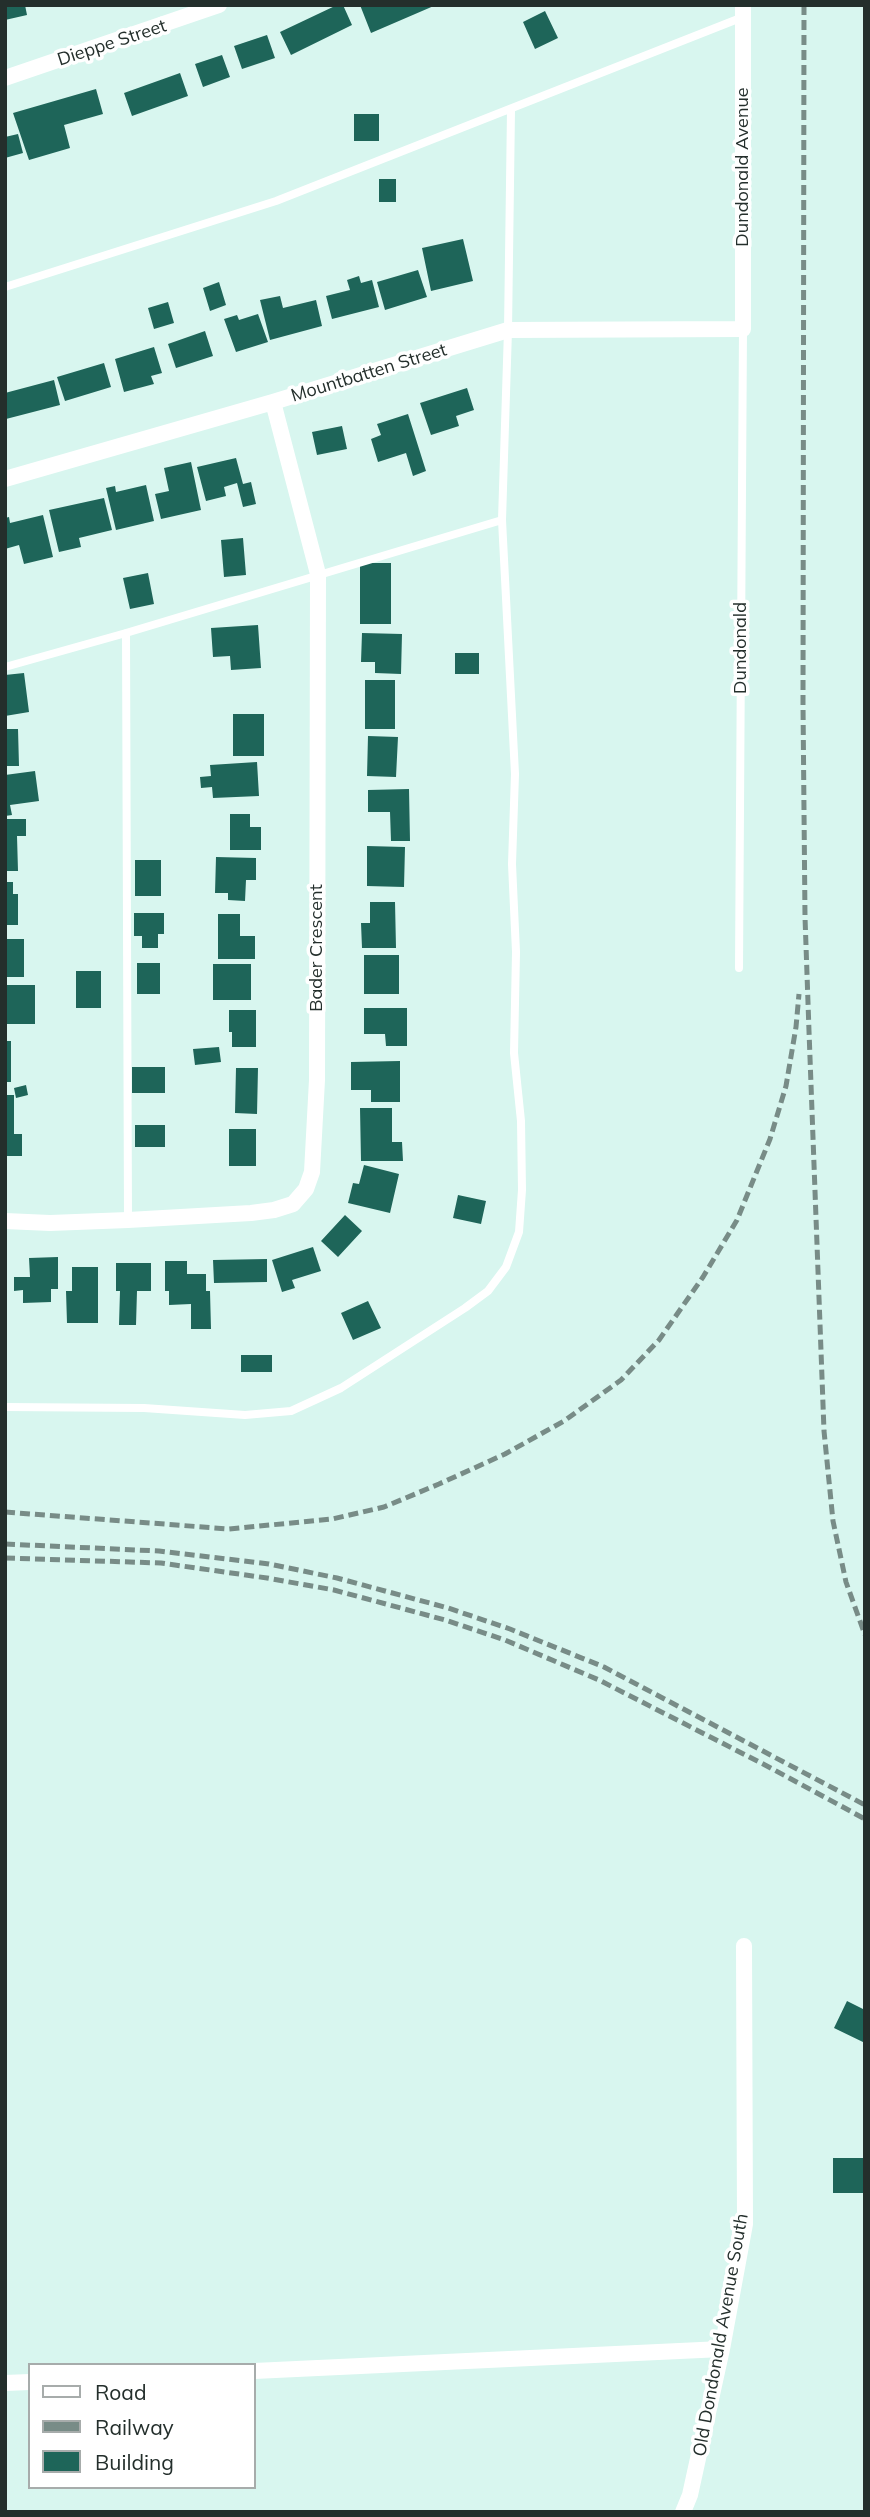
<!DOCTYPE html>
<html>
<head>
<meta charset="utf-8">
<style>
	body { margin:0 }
	#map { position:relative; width:870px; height:2517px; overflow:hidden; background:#d8f6ef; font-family:Mulish,sans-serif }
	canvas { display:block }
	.frame { position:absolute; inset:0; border:7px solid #242f2c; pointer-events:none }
	.legend { position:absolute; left:28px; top:2363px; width:228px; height:126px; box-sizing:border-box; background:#fff; border:2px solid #a7acab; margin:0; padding:9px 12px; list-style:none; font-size:21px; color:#242f2c }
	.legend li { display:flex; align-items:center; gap:14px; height:35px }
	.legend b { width:35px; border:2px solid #a7acab }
</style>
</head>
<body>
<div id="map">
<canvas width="870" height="2517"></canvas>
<div class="frame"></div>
<ul class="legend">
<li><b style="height:9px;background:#fff"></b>Road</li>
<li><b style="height:9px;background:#788c87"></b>Railway</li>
<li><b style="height:19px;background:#1e6559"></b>Building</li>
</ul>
</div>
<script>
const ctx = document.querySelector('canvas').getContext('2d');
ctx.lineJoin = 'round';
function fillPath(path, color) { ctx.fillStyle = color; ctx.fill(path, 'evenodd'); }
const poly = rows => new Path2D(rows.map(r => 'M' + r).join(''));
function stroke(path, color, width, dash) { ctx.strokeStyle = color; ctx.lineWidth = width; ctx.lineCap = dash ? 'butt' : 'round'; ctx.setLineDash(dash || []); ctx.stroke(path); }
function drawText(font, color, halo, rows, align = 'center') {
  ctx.font = font + ' Mulish,sans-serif'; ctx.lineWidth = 7; ctx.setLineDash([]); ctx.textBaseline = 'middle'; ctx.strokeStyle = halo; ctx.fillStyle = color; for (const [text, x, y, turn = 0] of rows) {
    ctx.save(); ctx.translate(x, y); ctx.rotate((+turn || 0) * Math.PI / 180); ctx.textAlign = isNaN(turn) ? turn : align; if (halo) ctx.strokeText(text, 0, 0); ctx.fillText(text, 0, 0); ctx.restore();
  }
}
fillPath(poly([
	[5,5,25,5,27,15,5,20],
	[337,5,343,5,352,25,291,55,280,32],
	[360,5,436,5,371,33],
	[545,11,558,38,535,49,523,22],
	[267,35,275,58,242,69,234,46],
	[222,55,230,77,203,87,195,64],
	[180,73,188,96,132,116,124,93],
	[96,89,103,114,64,125,70,148,29,160,13,113],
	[354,114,379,114,379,141,354,141],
	[18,134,23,153,5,158,5,137],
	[379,179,396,179,396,202,379,202],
	[463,239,473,281,431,291,422,248],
	[418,270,427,297,385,310,377,282],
	[359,276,361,283,372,280,379,307,332,319,326,296,350,290,347,280],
	[219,282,226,305,210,311,203,288],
	[280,296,283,308,316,300,322,326,270,340,260,300],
	[168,302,174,323,154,329,148,308],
	[258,314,268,342,236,352,224,319,237,315,239,320],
	[205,331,213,356,176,368,168,344],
	[154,347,162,373,151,376,154,384,124,392,115,359],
	[104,363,111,387,65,401,57,377],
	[54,380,60,405,6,419,5,393],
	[467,388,474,410,456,416,459,426,431,435,420,403],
	[408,414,426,471,413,476,406,453,378,462,371,439,381,435,377,424],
	[342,426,347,449,317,455,312,432],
	[236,458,243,484,251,482,256,504,243,507,237,483,224,487,226,496,206,501,197,467],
	[191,462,201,510,161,519,155,494,169,491,164,468],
	[146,485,154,521,116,530,106,488,115,486,116,492],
	[104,498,112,530,79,538,81,547,59,552,49,510],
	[43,515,53,557,24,564,19,545,5,549,5,518,9,517,10,523],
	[243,538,246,575,224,577,221,540],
	[360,563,391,563,391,624,360,624],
	[148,573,154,604,130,609,123,578],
	[258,625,261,668,231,670,230,656,213,657,211,628],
	[362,633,402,634,401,674,375,673,375,662,361,662],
	[455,653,479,653,479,674,455,674],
	[24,673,29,712,5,716,5,675],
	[365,680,395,680,395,729,365,729],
	[233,714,264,714,264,756,233,756],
	[5,729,18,729,19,766,5,766],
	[368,736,398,737,396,777,367,776],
	[257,762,259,796,213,798,212,787,201,788,200,777,211,776,210,765],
	[35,771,39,801,10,805,12,815,5,816,5,775],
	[409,789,410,841,391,841,390,812,368,812,368,790],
	[230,814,250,814,250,827,261,827,261,850,230,850],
	[5,819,26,819,26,836,17,836,18,871,5,871],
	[367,846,405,847,404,887,367,886],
	[216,857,256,858,256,880,246,880,245,901,228,900,228,893,215,893],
	[135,860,161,860,161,896,135,896],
	[5,882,13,882,13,894,18,894,18,925,5,925],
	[370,902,395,902,396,948,362,948,361,923,370,923],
	[134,913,164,913,164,934,158,934,158,948,142,948,142,936,134,936],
	[218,914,240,914,240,936,255,936,255,959,218,959],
	[5,939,24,939,24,977,5,977],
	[364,955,399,955,399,994,364,994],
	[137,963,160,963,160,994,137,994],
	[213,964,251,964,251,1000,213,1000],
	[76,971,101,971,101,1008,76,1008],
	[5,985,35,985,35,1024,5,1024],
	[364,1008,407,1008,407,1046,386,1046,385,1034,364,1034],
	[229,1010,256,1010,256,1047,232,1047,232,1032,229,1032],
	[5,1041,11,1041,11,1082,5,1082],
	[219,1047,221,1062,195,1065,193,1049],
	[400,1061,400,1102,371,1102,371,1090,351,1090,351,1062],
	[132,1067,165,1067,165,1093,132,1093],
	[236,1068,258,1068,257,1114,235,1113],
	[26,1085,28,1095,16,1098,14,1088],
	[5,1095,14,1095,14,1134,22,1134,22,1156,5,1156],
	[360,1108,392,1108,392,1142,402,1142,403,1161,361,1161],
	[135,1125,165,1125,165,1147,135,1147],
	[229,1129,256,1129,256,1166,229,1166],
	[364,1165,399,1174,390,1213,348,1203,353,1183,359,1184],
	[458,1195,486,1201,481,1224,453,1218],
	[345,1215,362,1231,338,1257,321,1241],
	[313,1247,321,1271,292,1280,295,1288,282,1292,272,1260],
	[58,1257,58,1289,51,1289,51,1302,23,1303,23,1290,14,1291,14,1277,30,1277,29,1258],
	[267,1259,267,1282,214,1283,213,1260],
	[165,1261,187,1261,187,1274,206,1274,206,1291,210,1291,211,1329,191,1329,191,1304,169,1305,169,1291,165,1291],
	[116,1263,151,1263,151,1291,137,1291,136,1325,119,1325,120,1291,116,1291],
	[72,1267,98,1267,98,1323,67,1323,66,1291,72,1291],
	[368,1301,381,1328,353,1340,341,1313],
	[241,1355,272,1355,272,1372,241,1372],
	[847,2001,865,2010,865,2043,834,2028],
	[833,2158,865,2158,865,2193,833,2193]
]), '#1e6559');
stroke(poly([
	[5,287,276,201,743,17],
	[126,633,128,1220],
	[5,667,126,633,502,520],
	[739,968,743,329],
	[5,1407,144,1408,245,1415,291,1411,341,1388,465,1308,488,1291,506,1267,519,1232,522,1190,521,1121,514,1053,516,952,512,864,515,774,502,520,508,330,511,110]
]), '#fff', 8);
stroke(poly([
	[5,78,219,5],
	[5,479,273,402,508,330,743,329,743,5],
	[5,1221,50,1223,128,1220,251,1213,274,1210,293,1204,306,1189,312,1172,317,1080,318,574,273,402],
	[254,2371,722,2349],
	[5,2383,30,2382],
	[683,2512,690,2495,722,2349,745,2224,744,1946]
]), '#fff', 16);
stroke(poly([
	[804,5,803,704,805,917,809,1031,824,1431,833,1521,846,1582,865,1635],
	[5,1512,229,1529,332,1519,384,1507,439,1484,505,1454,564,1421,621,1380,659,1340,703,1277,737,1220,770,1139,786,1086,796,1027,799,994],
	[5,1544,159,1551,269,1564,337,1578,448,1608,510,1629,604,1667,865,1805],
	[5,1558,161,1563,267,1578,334,1590,445,1620,505,1640,599,1680,765,1765,865,1819]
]), '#788c87', 5, [10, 5]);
drawText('18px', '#242f2c', '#fff', [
	["Dieppe Street",112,43,-18],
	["Dundonald Avenue",743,167,-90],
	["Mountbatten Street",369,373,-17],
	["Dundonald",741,648,-90],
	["Bader Crescent",317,948,-90],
	["Old Dondonald Avenue South",721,2335,-80]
]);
</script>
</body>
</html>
